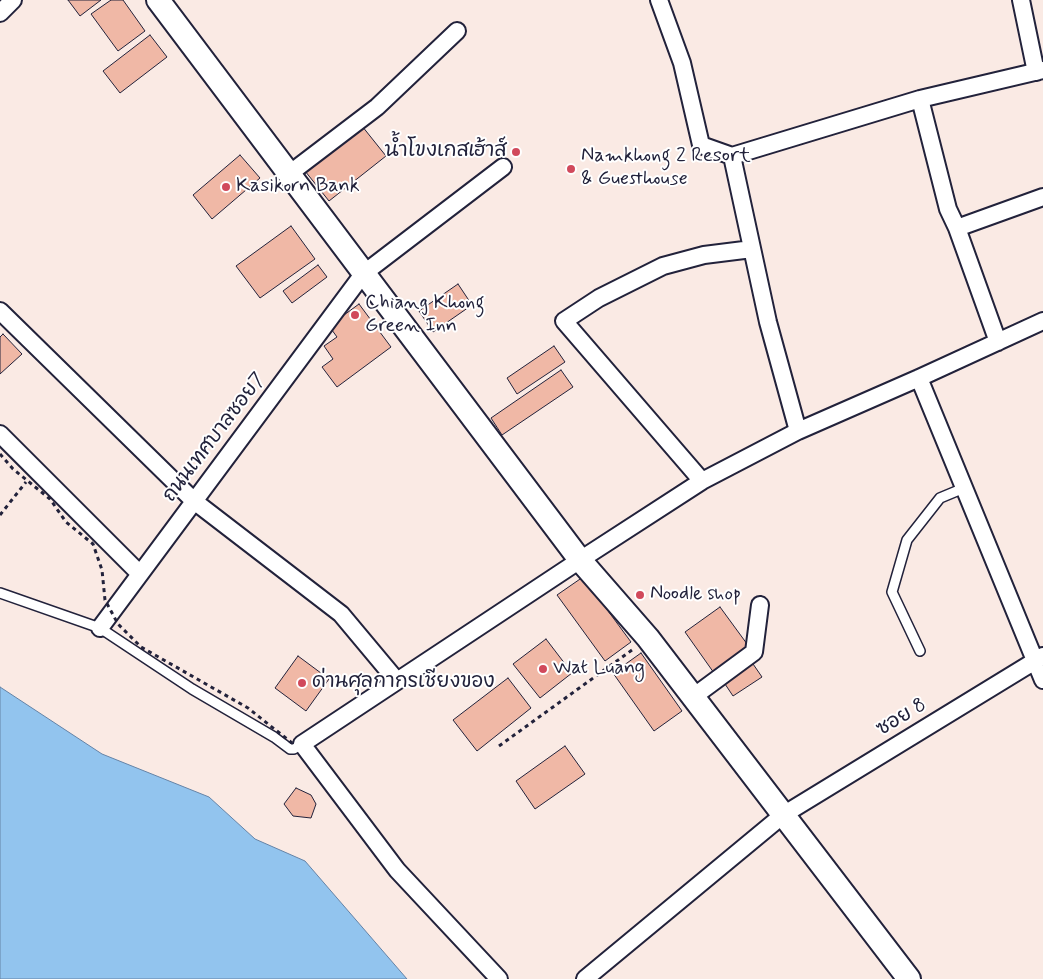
<!DOCTYPE html>
<html>
<head>
<meta charset="utf-8">
<style>
	body { margin:0 }
	canvas { display:block; background:#faeae4 }
</style>
</head>
<body>
<canvas width="1043" height="979"></canvas>
<script>
const ctx = document.querySelector('canvas').getContext('2d');
ctx.lineJoin = 'round';
function fillPath(path, color) { ctx.fillStyle = color; ctx.fill(path, 'evenodd'); }
const poly = rows => new Path2D(rows.map(r => 'M' + r).join(''));
function stroke(path, color, width, dash) { ctx.strokeStyle = color; ctx.lineWidth = width; ctx.lineCap = dash ? 'butt' : 'round'; ctx.setLineDash(dash || []); ctx.stroke(path); }
function drawText(font, color, halo, rows, align = 'center') {
  ctx.font = font + ' Mynerve,"Playpen Sans Thai",sans-serif'; ctx.lineWidth = 4; ctx.setLineDash([]); ctx.textBaseline = 'middle'; ctx.strokeStyle = halo; ctx.fillStyle = color; for (const [text, x, y, turn = 0] of rows) {
    ctx.save(); ctx.translate(x, y); ctx.rotate((+turn || 0) * Math.PI / 180); ctx.textAlign = isNaN(turn) ? turn : align; if (halo) ctx.strokeText(text, 0, 0); ctx.fillText(text, 0, 0); ctx.restore();
  }
}
const water = poly([
	[0,687,102,754,209,797,255,839,305,861,407,979,0,979,0,687]
]);
fillPath(water, '#92c4ee');
stroke(water, '#6583a6', 1);
const building = poly([
	[68,0,101,0,80,16,68,0],
	[111,0,123,0,145,31,118,51,91,14,111,0],
	[150,35,167,57,120,93,103,71,150,35],
	[362,126,386,156,329,201,305,171,362,126],
	[240,155,260,178,212,219,193,195,240,155],
	[291,226,315,259,260,298,236,266,291,226],
	[318,265,327,277,292,303,283,291,318,265],
	[458,284,472,305,433,332,419,311,458,284],
	[359,304,391,347,337,387,322,367,333,359,324,346,337,337,329,326,359,304],
	[3,334,22,354,0,374,0,337,3,334],
	[554,346,565,362,517,394,507,378,554,346],
	[561,370,573,387,502,435,491,418,561,370],
	[583,577,631,642,605,661,557,595,583,577],
	[720,607,750,648,714,673,685,632,720,607],
	[546,639,572,673,540,698,513,664,546,639],
	[641,653,682,711,654,731,613,673,641,653],
	[298,656,329,679,306,711,275,688,298,656],
	[751,661,762,677,733,696,723,681,751,661],
	[508,678,531,708,477,751,453,720,508,678],
	[565,746,585,774,535,809,516,781,565,746],
	[296,788,311,795,316,804,311,818,293,816,284,804,296,788]
]);
fillPath(building, '#f0b8a6');
stroke(building, '#22223b', 1);
const lane = poly([
	[0,593,100,628,192,689,274,737,290,749,294,749,302,744],
	[920,651,892,592,907,540,940,498,964,488]
]);
const street = poly([
	[659,0,682,63,701,145,732,156,920,99,1043,70],
	[1021,0,1036,72],
	[0,13,13,0],
	[920,99,948,209,957,228,998,342],
	[732,156,768,322,798,431],
	[289,174,377,107,457,31],
	[957,228,1043,197],
	[0,311,194,501,341,614,397,681],
	[919,378,1043,680],
	[0,434,140,574],
	[702,481,564,321,599,298,663,266,704,255,752,249],
	[100,628,363,274,503,167],
	[693,697,754,652,760,605],
	[499,979,397,870,302,744,580,560,702,481,798,431,919,378,1043,321],
	[585,979,783,815,1043,656]
]);
const secondary = poly([
	[158,0,580,560,648,638,909,979]
]);
stroke(lane, '#22223b', 12);
stroke(street, '#22223b', 20);
stroke(secondary, '#22223b', 26);
stroke(poly([
	[0,515,26,482],
	[499,746,632,650]
]), '#22223b', 3, [4, 4]);
stroke(lane, '#fff', 9);
stroke(street, '#fff', 16);
stroke(secondary, '#fff', 22);
stroke(poly([
	[0,454,13,469,50,499,66,522,93,544,102,570,105,600,118,624,141,647,248,708,292,743]
]), '#22223b', 3, [4, 4]);
for (const [x, y, r, color] of [
	[516,152,5,"#d1495b"],
	[571,169,5,"#d1495b"],
	[226,187,5,"#d1495b"],
	[355,315,5,"#d1495b"],
	[640,595,5,"#d1495b"],
	[543,669,5,"#d1495b"],
	[302,683,5,"#d1495b"]
]) { const dot = new Path2D(); dot.arc(x, y, r, 0, 2 * Math.PI); ctx.fillStyle = color; ctx.fill(dot); stroke(dot, '#fff', 2); }
drawText('20px', '#22223b', '#fff', [
	["น้ำโขงเกสเฮ้าส์",506,152,"right"],
	["Namkhong 2 Resort",581,157],
	["& Guesthouse",581,180],
	["Kasikorn Bank",236,187],
	["Chiang Khong",365,304],
	["Green Inn",365,327],
	["Noodle shop",650,595],
	["Wat Luang",553,669],
	["ด่านศุลกากรเชียงของ",312,683]
], 'left');
drawText('20px', '#22223b', '#fff', [
	["ถนนเทศบาลซอย7",215,438,-53],
	["ซอย 8",902,718,-31]
]);
</script>
</body>
</html>
